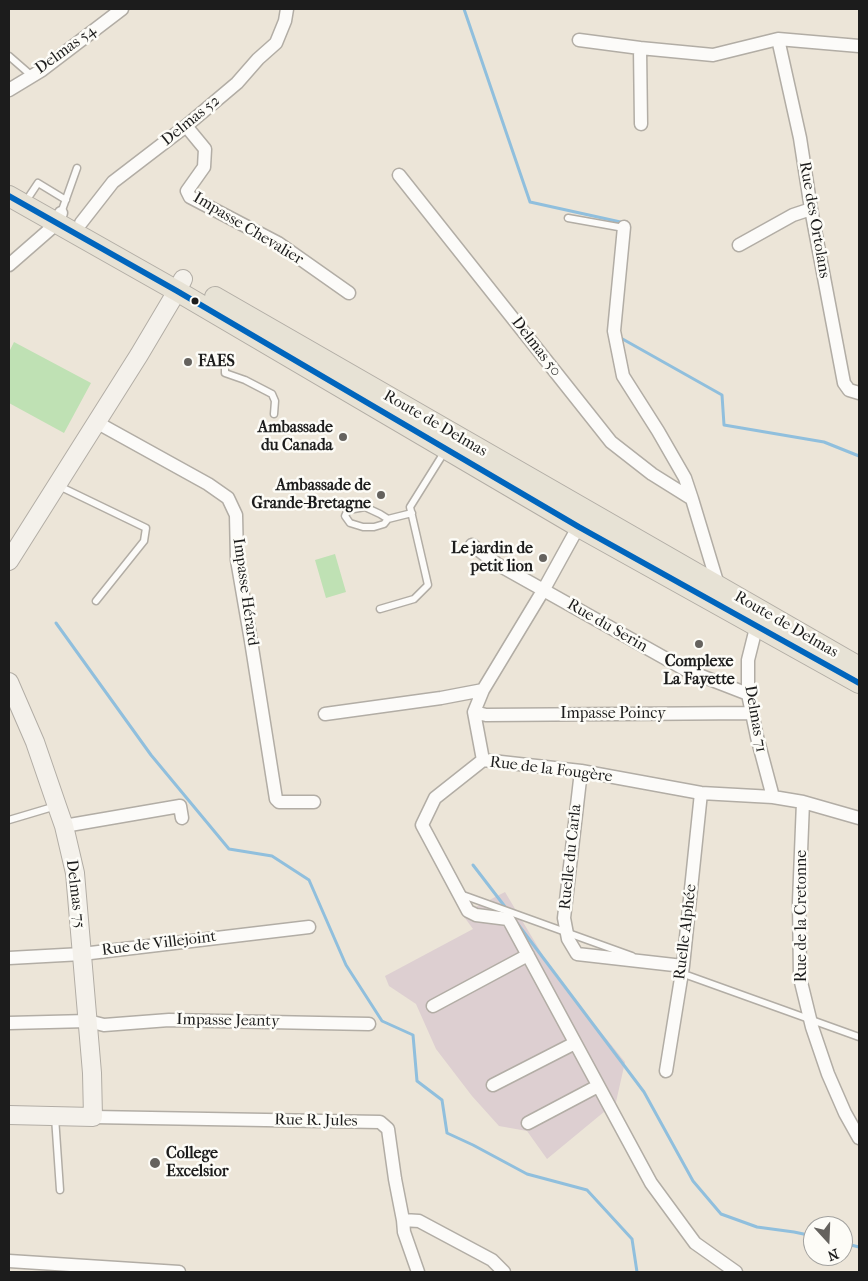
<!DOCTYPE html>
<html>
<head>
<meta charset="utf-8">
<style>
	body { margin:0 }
	#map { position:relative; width:868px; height:1281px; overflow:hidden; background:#ece5d8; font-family:"IM FELL French Canon",serif }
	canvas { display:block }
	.frame { position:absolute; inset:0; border:10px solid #1c1c1c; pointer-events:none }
	.north { position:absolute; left:803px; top:1216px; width:50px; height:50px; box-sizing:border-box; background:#fdfcf7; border:1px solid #a3a29f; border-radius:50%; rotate:160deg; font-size:14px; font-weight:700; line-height:20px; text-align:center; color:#1c1c1c }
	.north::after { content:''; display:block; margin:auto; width:18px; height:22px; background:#65625e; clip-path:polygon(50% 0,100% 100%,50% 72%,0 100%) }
</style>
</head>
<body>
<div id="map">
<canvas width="868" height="1281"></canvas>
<div class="frame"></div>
<div class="north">N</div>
</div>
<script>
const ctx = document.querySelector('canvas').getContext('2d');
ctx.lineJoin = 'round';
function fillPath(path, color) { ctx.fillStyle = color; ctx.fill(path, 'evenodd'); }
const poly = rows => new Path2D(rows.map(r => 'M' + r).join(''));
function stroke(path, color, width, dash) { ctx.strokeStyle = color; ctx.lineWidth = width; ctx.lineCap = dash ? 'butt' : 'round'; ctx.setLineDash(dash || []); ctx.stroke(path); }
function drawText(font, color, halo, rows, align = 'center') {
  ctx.font = font + ' "IM FELL French Canon",serif'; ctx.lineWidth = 5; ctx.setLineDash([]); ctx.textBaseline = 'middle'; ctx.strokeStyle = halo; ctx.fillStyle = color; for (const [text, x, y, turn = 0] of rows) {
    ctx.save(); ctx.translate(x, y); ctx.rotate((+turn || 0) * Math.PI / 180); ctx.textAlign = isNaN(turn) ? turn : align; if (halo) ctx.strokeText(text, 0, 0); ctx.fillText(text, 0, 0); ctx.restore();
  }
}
fillPath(poly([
	[505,892,554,974,625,1062,616,1102,547,1159,527,1131,499,1126,472,1096,436,1049,416,1004,389,986,385,976,473,929,462,914]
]), '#ddcfd1');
fillPath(poly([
	[14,342,91,383,64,433,9,403,9,352],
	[335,554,346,592,326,598,315,560]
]), '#bfe1b4');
stroke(poly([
	[464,9,530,202,625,223],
	[619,337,722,395,724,425,824,442,859,456],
	[56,623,151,755,229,849,272,856,309,880,346,965,382,1021,413,1035,417,1081,442,1100,447,1133,473,1145,527,1174,587,1190,632,1239,637,1272],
	[473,865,506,908],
	[517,923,644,1092,693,1181,721,1214,757,1227,794,1232,813,1236],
	[843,1243,859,1247]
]), '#90bfdd', 3);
const lane = poly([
	[9,56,32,76],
	[30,195,38,183,66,200],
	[61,213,77,168],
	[568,218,624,228],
	[219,357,223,360,225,365,225,373,245,380,272,394,275,401,274,414],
	[59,486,146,528,144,541,96,601],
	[388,519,384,524,374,527,363,527,350,523,345,516,348,510,365,507,380,514,388,519,412,513],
	[380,609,414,599,428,585,410,507,445,451],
	[9,820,56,806],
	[460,894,632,956],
	[681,973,859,1037],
	[55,1117,60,1190]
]);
const street = poly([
	[778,39,800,138,811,209,844,383,849,390,859,393],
	[579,40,640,48],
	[9,90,42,70,122,9],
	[641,124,640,48,713,55,778,39,859,46],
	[186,126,205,149,204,167,187,191,190,197,278,243,349,293],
	[399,175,611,442,652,474,692,499,718,585],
	[81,223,113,182,186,126,237,83,258,59,276,43,285,21,287,9],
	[624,227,614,331,623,376,658,431,685,478,692,499],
	[739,245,793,215,811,209],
	[9,265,56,224,61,213],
	[96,422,208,484,228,498,236,515,237,560,251,641,276,799,279,802,314,802],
	[472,545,497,564,686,670,748,694],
	[758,620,748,660,748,694,757,737,773,797],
	[474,712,486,715,752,713],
	[325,714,441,698,483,690],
	[483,760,474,712,483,690,544,589,582,520],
	[581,771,564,918,568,939,577,954,683,966],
	[803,802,799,902,800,978,812,1027,828,1074,845,1113,859,1138],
	[64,826,180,806,182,818],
	[9,958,82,954,309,927],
	[433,1006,528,955],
	[9,1023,88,1021,104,1025,169,1020,369,1024],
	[666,1071,683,966,701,793],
	[493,1085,575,1043],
	[93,1117,380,1122,388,1129,395,1179,403,1220,404,1232,418,1272],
	[528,1123,598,1086],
	[403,1220,419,1221,492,1260,504,1272],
	[9,1261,179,1272],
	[736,1272,695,1243,651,1183,511,924,508,919,476,915,468,911,422,825,435,798,483,760,581,771,701,793,773,797,803,802,859,818]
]);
const secondary = poly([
	[9,561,139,355,177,291,183,279],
	[9,682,35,742,57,806,64,826,75,873,92,1073,93,1117,9,1115]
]);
const primary = poly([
	[9,196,177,291,579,527,859,683],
	[215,297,859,667]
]);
stroke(lane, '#b2ada5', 9);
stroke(street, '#b2ada5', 15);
stroke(secondary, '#b2ada5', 20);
stroke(primary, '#b2ada5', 22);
stroke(lane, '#fcfbf9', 6);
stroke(street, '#fcfbf9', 12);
stroke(secondary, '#f4f1eb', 18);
stroke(primary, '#e7e2d5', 20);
stroke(poly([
	[9,196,177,291,579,527,859,683]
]), '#0065bd', 6);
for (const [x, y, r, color] of [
	[195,301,4.5,"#1c1c1c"],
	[188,362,5,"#65625e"],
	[343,437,5,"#65625e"],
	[381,495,5,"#65625e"],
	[543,558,5,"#65625e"],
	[699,644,5,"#65625e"],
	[155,1163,6,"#65625e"]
]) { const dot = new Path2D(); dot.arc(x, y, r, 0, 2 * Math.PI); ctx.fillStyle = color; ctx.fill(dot); stroke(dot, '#fdfcf7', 2); }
drawText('16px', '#1c1c1c', '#fdfcf7', [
	["Delmas 54",66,50,-36],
	["Delmas 52",191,121,-39],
	["Rue des Ortolans",814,220,80],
	["Impasse Chevalier",248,229,31],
	["Delmas 50",536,347,52],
	["Route de Delmas",435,424,30],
	["Impasse Hérard",245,592,82],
	["Route de Delmas",786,625,30],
	["Rue du Serin",607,626,30],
	["Impasse Poincy",613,714],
	["Delmas 71",755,719,80],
	["Rue de la Fougère",551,770,7],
	["Ruelle du Carla",571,857,-84],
	["Delmas 75",75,894,83],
	["Rue de la Cretonne",802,916,-90],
	["Ruelle Alphée",686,932,-83],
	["Rue de Villejoint",159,944,-7],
	["Impasse Jeanty",228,1021,1],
	["Rue R. Jules",316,1121,1]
]);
drawText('bold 16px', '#1c1c1c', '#fdfcf7', [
	["FAES",198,362,"left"],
	["Ambassade",333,428],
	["du Canada",333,446],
	["Ambassade de",371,486],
	["Grande-Bretagne",371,504],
	["Le jardin de",533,549],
	["petit lion",533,567],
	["Complexe",699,662,"center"],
	["La Fayette",699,680,"center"],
	["College",166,1154,"left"],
	["Excelsior",166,1172,"left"]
], 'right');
</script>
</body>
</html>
